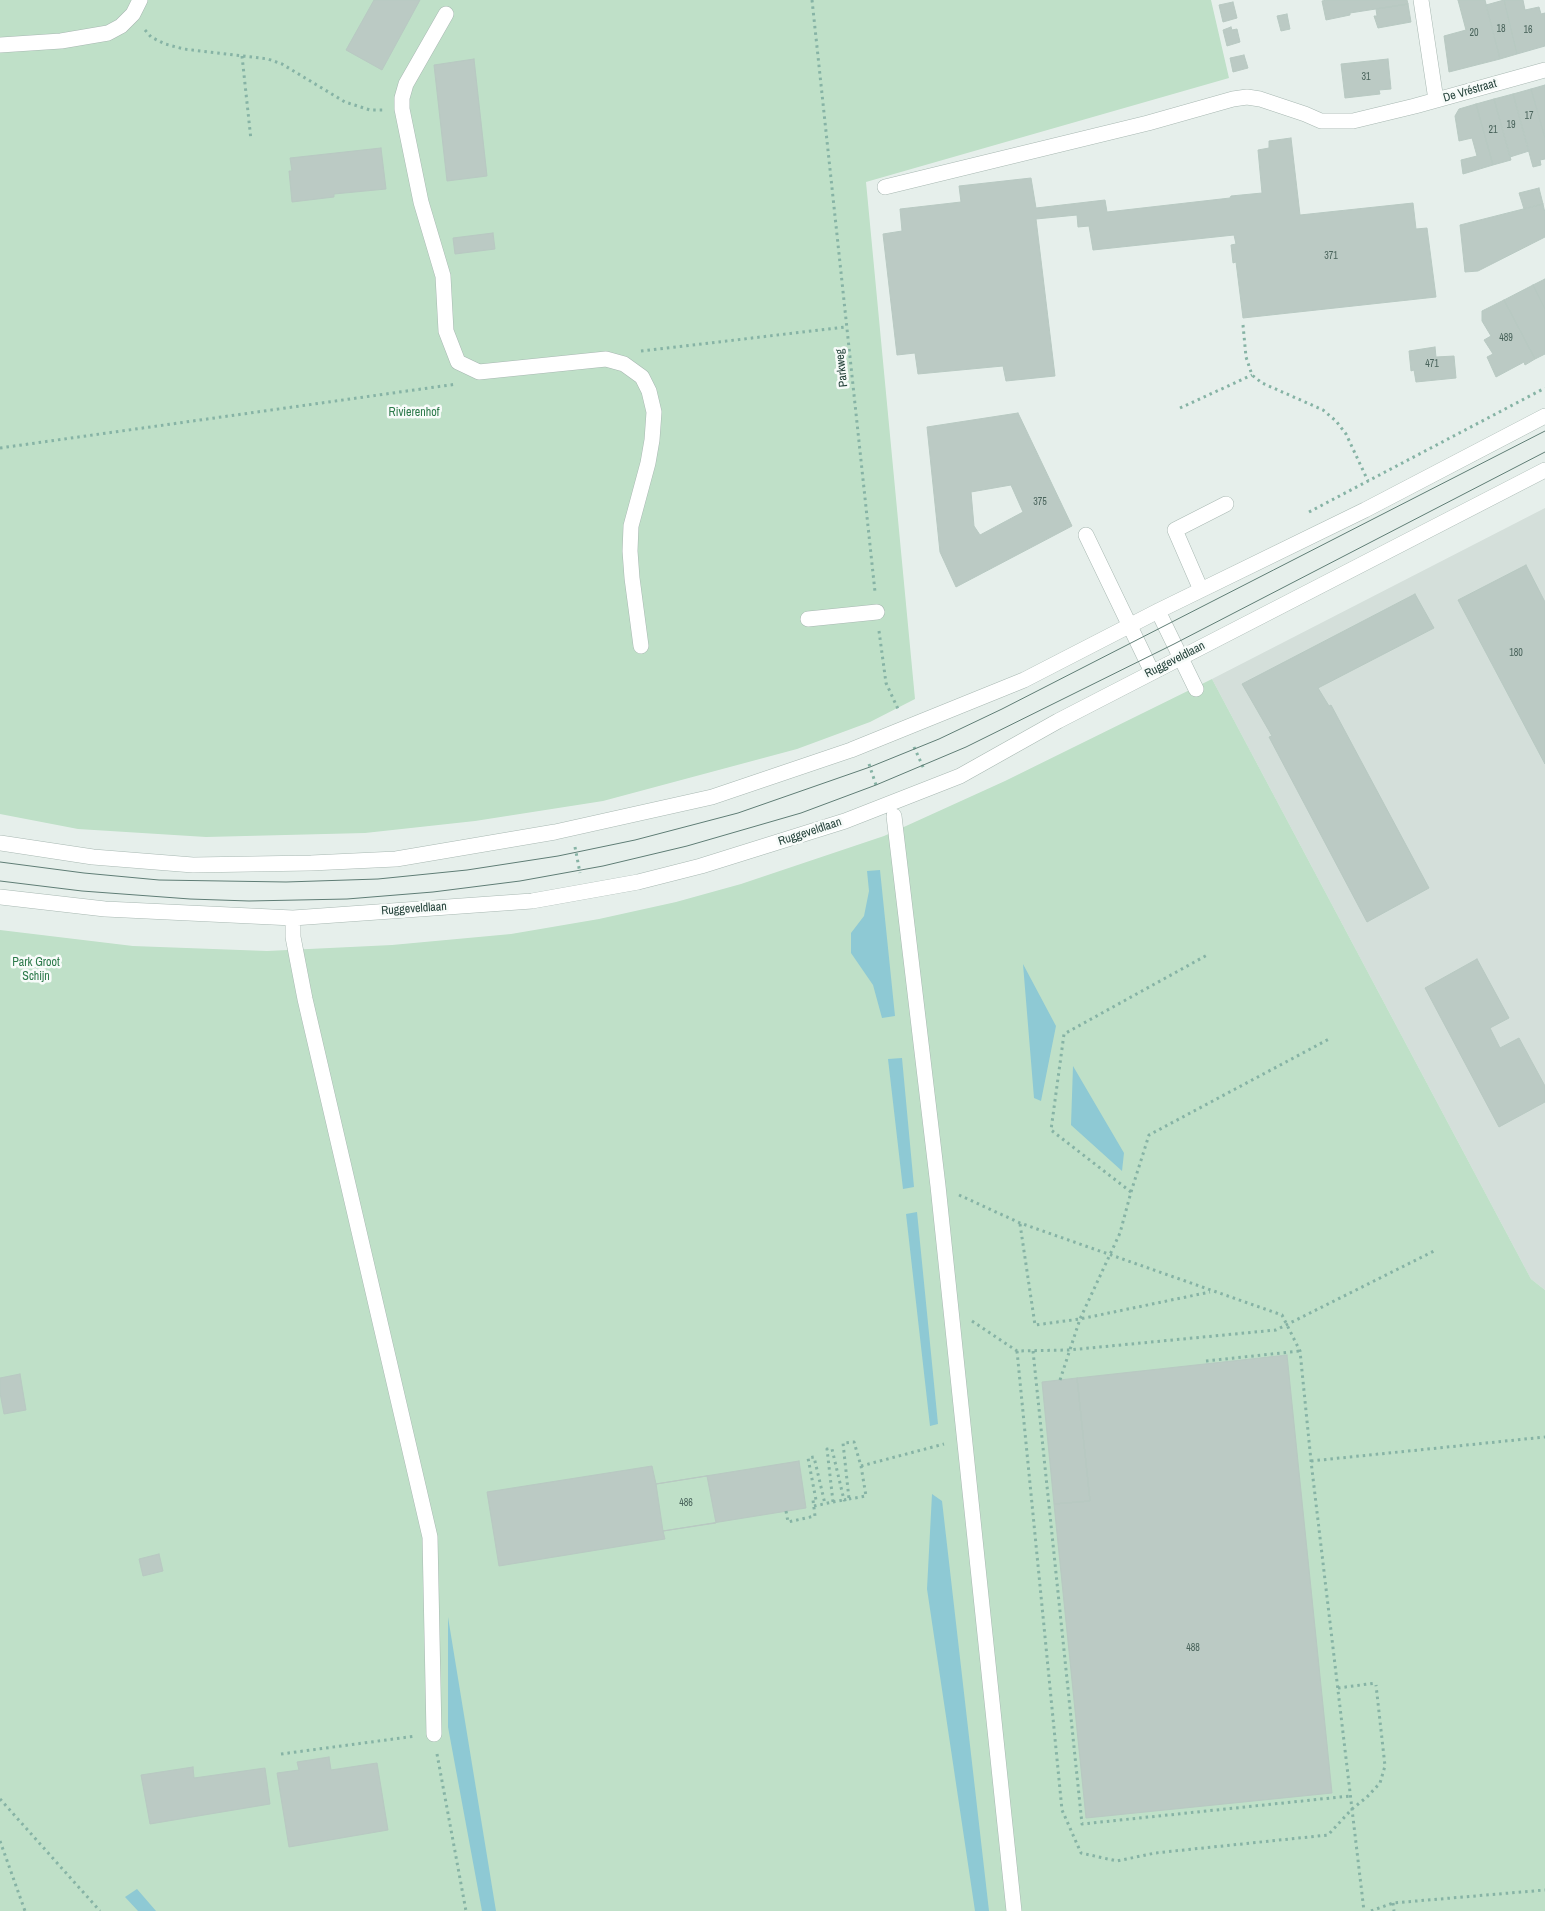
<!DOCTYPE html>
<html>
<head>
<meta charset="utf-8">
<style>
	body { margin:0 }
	canvas { display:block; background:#e6efeb }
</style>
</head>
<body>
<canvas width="1545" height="1911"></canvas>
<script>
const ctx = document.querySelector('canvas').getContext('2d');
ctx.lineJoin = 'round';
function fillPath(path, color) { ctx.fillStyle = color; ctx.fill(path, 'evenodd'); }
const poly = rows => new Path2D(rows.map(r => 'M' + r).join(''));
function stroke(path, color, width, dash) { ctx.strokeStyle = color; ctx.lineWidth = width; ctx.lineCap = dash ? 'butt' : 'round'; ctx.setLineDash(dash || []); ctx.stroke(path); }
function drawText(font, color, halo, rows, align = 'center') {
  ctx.font = font + ' "Archivo Narrow",sans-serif'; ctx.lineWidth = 5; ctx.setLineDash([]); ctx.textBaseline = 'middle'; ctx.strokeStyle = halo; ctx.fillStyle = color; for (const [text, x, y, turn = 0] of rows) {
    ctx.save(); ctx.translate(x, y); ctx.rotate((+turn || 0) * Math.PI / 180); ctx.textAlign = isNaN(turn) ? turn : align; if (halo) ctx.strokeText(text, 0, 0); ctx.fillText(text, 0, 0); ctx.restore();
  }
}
fillPath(poly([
	[1545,508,1545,1290,1531,1279,1212,679]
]), '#d4dfda');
fillPath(poly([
	[0,0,1211,0,1229,78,866,182,915,699,870,722,797,749,603,801,475,821,365,833,206,837,78,829,0,814],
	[1212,679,1531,1279,1545,1290,1545,1911,0,1911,0,930,133,946,267,951,392,945,511,934,599,919,676,902,741,884,884,836,1005,781]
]), '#bfe0c8');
fillPath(poly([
	[880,870,895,1016,882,1018,873,985,851,953,851,933,864,916,869,891,867,871],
	[1023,964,1056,1026,1041,1101,1034,1098],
	[902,1058,914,1187,903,1189,888,1059],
	[1073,1066,1124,1153,1122,1171,1071,1125],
	[917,1212,938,1424,930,1426,906,1214],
	[932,1494,942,1501,989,1911,975,1911,927,1589],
	[448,1617,496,1911,482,1911,448,1727],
	[137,1889,156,1911,138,1911,125,1897]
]), '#8ec9d4');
const building = poly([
	[374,0,420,0,382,70,346,50,374,0],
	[1327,0,1407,0,1408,4,1350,13,1350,15,1326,20,1322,1,1327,0],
	[1458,0,1485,0,1500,59,1449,72,1444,36,1466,30,1458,0],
	[1504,0,1523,0,1525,10,1539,7,1541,14,1545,13,1545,46,1517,54,1504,0],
	[1504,0,1517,54,1500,59,1486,5,1504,0],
	[1233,2,1237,18,1223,22,1219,5,1233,2],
	[1408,4,1411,22,1378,28,1374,16,1377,16,1376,9,1408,4],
	[1287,14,1290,29,1281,31,1277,16,1287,14],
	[1231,27,1232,30,1237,29,1240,42,1227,46,1223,30,1231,27],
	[1244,55,1248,68,1233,72,1230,58,1244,55],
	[474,59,487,176,447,181,434,65,474,59],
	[1388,59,1391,89,1379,90,1380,94,1345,98,1341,64,1388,59],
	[1545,85,1545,138,1531,89,1545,85],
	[1531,89,1545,138,1545,159,1540,160,1541,165,1533,167,1513,94,1531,89],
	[1513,94,1529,151,1510,157,1494,99,1513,94],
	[1494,99,1511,160,1493,165,1476,104,1494,99],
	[1476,104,1493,165,1463,174,1461,160,1477,156,1472,138,1459,141,1455,116,1459,109,1476,104],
	[1291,138,1300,215,1413,203,1416,229,1427,228,1436,297,1243,318,1236,262,1233,263,1231,245,1236,244,1234,235,1093,250,1089,226,1078,227,1077,215,1036,219,1055,376,1006,381,1003,366,918,374,915,353,897,355,883,234,902,231,900,209,961,202,959,186,1031,178,1036,208,1105,200,1107,212,1230,198,1231,196,1262,193,1258,150,1269,148,1269,141,1291,138],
	[381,148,386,189,334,194,334,197,292,202,289,171,292,171,290,158,381,148],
	[1539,188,1543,204,1524,209,1519,193,1539,188],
	[1543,204,1545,213,1545,237,1478,271,1465,272,1460,225,1543,204],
	[493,233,495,249,455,254,453,238,493,233],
	[1545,279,1545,309,1533,285,1545,279],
	[1533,285,1545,309,1545,354,1535,359,1504,300,1533,285],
	[1504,300,1535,359,1525,365,1524,362,1496,377,1487,357,1493,354,1484,340,1491,336,1482,321,1482,311,1504,300],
	[1435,347,1436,357,1454,356,1456,378,1416,382,1414,370,1411,371,1409,351,1435,347],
	[1018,413,1072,526,956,587,940,552,927,427,1018,413],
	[1011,485,1023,512,980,535,974,526,971,492,1011,485],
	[1526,565,1545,602,1545,764,1458,600,1526,565],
	[1415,594,1434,628,1318,688,1329,706,1331,705,1429,888,1367,922,1269,737,1272,736,1242,684,1415,594],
	[1477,959,1509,1018,1490,1028,1500,1048,1519,1038,1545,1086,1545,1102,1499,1127,1425,988,1477,959],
	[1287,1355,1332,1793,1086,1818,1054,1504,1090,1501,1077,1378,1287,1355],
	[20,1374,26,1410,4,1414,0,1393,0,1378,20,1374],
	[1077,1378,1090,1501,1054,1504,1042,1382,1077,1378],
	[799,1461,806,1508,663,1531,665,1539,499,1566,487,1492,652,1466,656,1484,799,1461],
	[707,1476,716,1523,663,1531,656,1484,707,1476],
	[159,1554,163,1571,143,1576,139,1559,159,1554],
	[329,1757,331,1770,377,1763,388,1830,289,1847,277,1773,299,1770,297,1762,329,1757],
	[193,1767,194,1778,265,1768,270,1804,150,1824,141,1775,193,1767]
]);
fillPath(building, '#bbcac4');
stroke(building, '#b8c9c2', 1);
const minor = poly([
	[1421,0,1436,100],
	[446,14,406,84,402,98,402,109,421,202,443,276,446,331,458,362,479,372,606,359,624,364,642,377,649,391,654,412,652,440,648,463,631,526,630,551,632,578,641,646],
	[0,45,61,41,108,33,121,26,133,14,140,0],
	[885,187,1148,123,1233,99,1247,97,1260,99,1305,114,1321,121,1353,121,1415,106,1545,70],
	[1086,535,1152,672],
	[1201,590,1175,530,1226,504],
	[1158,611,1196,689],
	[808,619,877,612],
	[894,816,938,1186,1014,1911],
	[0,843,93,857,193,865,311,863,396,859,555,832,712,797,851,750,1024,680,1158,611,1365,510,1545,416],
	[0,897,105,909,293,918,532,901,638,882,701,866,845,821,960,776,1058,721,1545,470],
	[293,918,293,937,305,999,430,1537,434,1734]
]);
stroke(minor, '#a8b8b2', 16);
stroke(poly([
	[812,0,875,592],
	[145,30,151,37,165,44,184,49,268,59,282,64,345,102,370,110,383,110],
	[242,56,251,140],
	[1243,325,1246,357,1252,375,1262,383,1323,410,1336,421,1346,434,1368,481],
	[641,351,846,327],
	[1180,408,1252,375],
	[0,448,457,384],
	[1309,512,1545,388],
	[879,631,886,683,898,709],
	[914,747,924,769],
	[869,764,877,788],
	[575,847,580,873],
	[1131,1192,1149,1135,1329,1039],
	[959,1195,1020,1223,1282,1315,1300,1351,1311,1461,1364,1911],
	[1020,1224,1035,1325,1080,1319,1210,1292],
	[972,1321,1017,1351,1069,1350,1276,1330,1436,1250],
	[1017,1351,1062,1810,1081,1853,1117,1861,1155,1853,1328,1835,1352,1809,1367,1797,1380,1783,1385,1766,1376,1685],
	[1033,1351,1082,1824,1350,1796],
	[1206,1361,1300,1351],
	[1060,1380,1080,1319,1120,1233,1131,1192,1051,1130,1064,1034,1209,954],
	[1311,1461,1545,1437],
	[861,1466,944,1444],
	[833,1502,844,1500],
	[814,1506,833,1502,827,1449,832,1449,844,1500,849,1499,843,1443,854,1442,861,1466,866,1496,849,1499],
	[786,1511,788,1522,815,1516,813,1500,816,1500,808,1458,814,1457,825,1504],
	[1338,1688,1376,1683],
	[281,1754,416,1736],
	[437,1754,466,1911],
	[0,1799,100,1911],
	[0,1841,25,1911],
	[1393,1903,1394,1911],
	[1371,1911,1393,1903,1545,1890]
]), '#86b3a5', 3, [2.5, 4]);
stroke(minor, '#fff', 15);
stroke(poly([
	[0,862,84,873,159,880,286,882,378,879,467,870,558,856,635,840,738,813,870,767,939,739,1002,709,1545,431],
	[0,881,82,891,190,899,249,901,347,899,433,892,520,881,603,866,687,846,801,813,876,785,966,747,1174,644,1545,452]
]), '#5f7d75', 1);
drawText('10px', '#4a645c', null, [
	["18",1501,29],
	["16",1528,30],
	["20",1474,33],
	["31",1366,77],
	["17",1529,116],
	["19",1511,125],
	["21",1493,130],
	["371",1331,256],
	["489",1506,338],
	["471",1432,364],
	["375",1040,502],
	["180",1516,653],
	["486",686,1503],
	["488",1193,1648]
]);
drawText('12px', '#24423a', '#f7fbf9', [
	["De Vréstraat",1470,91,-16],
	["Parkweg",842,368,-96],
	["Ruggeveldlaan",1175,660,-27],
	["Ruggeveldlaan",810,832,-18],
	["Ruggeveldlaan",414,909,-4]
]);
drawText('12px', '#2d7a4b', '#f7fbf9', [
	["Rivierenhof",414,413],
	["Park Groot",36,963],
	["Schijn",36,977]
]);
</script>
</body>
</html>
